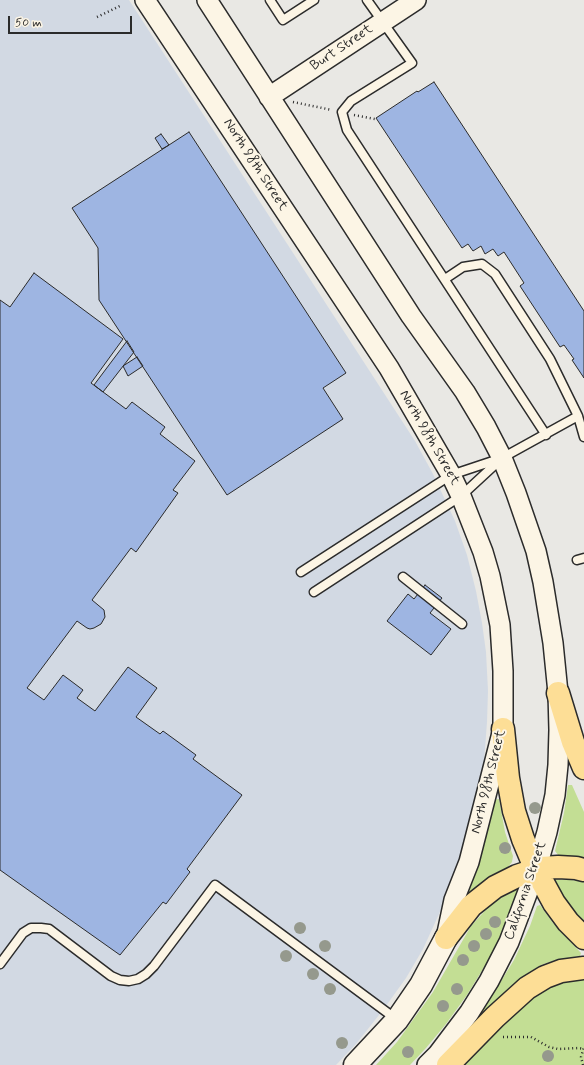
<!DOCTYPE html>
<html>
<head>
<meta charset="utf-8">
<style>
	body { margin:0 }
	#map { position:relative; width:584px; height:1065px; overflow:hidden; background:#e9e8e4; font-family:Mynerve,sans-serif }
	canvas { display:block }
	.scale { position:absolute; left:8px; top:16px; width:124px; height:18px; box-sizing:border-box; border:2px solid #2b2b2b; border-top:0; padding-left:5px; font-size:12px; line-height:14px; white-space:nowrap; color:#2b2b2b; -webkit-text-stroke:3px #fcf5e5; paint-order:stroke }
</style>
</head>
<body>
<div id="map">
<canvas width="584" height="1065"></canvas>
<div class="scale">50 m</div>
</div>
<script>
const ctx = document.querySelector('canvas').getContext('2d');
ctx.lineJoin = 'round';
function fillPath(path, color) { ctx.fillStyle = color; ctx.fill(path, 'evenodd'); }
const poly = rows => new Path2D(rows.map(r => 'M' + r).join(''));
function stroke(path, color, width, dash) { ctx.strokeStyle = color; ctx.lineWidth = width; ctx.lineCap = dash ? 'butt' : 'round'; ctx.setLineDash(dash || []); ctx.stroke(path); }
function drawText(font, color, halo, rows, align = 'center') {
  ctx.font = font + ' Mynerve,sans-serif'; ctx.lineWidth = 4; ctx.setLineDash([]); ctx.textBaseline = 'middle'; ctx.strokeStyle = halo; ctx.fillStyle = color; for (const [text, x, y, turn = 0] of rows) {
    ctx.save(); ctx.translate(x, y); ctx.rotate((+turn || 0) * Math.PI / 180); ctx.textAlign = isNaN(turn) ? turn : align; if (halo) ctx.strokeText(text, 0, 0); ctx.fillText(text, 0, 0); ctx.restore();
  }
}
fillPath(poly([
	[0,0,129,0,415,441,433,474,455,521,467,555,476,591,482,623,486,652,488,691,487,722,484,762,476,804,457,870,439,914,423,949,406,978,383,1010,356,1044,336,1065,0,1065]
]), '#d2d9e3');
fillPath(poly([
	[568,785,572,785,584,812,584,858,559,856,555,851,564,813],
	[499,799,505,832,513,856,512,862,507,868,491,875,466,897,464,897,493,800],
	[556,879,584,881,584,923,575,913,555,885],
	[515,888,519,890,504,930,491,956,467,995,446,1024,426,1048,410,1065,376,1065,397,1042,433,992,471,926,491,904],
	[540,905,553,923,581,953,580,956,555,960,541,965,525,975,512,985,483,1014,482,1012,514,960,530,926,537,906],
	[584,977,584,1065,465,1065,529,998,555,983]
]), '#c3de94');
const building = poly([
	[434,82,584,311,584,378,572,360,574,359,564,345,560,347,520,286,524,283,504,252,498,256,493,249,485,254,481,246,473,251,468,244,462,248,376,118,417,91,418,92,434,82],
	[189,132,346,373,323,388,343,419,227,495,99,300,98,248,72,208,189,132],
	[161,134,169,145,162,149,155,138,161,134],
	[34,273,123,339,91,383,126,409,132,402,165,427,160,434,195,461,173,490,178,493,136,552,131,548,92,600,104,610,105,617,101,624,94,628,90,629,87,628,77,621,27,688,44,700,63,675,83,690,77,698,95,711,128,667,157,688,136,717,160,734,163,731,196,755,193,759,242,795,187,869,190,872,166,904,163,902,120,955,0,870,0,300,10,307,34,273],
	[127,341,134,352,103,392,94,385,127,341],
	[137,357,143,366,128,376,123,366,137,357],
	[425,585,442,598,430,613,451,629,431,655,387,621,408,594,414,599,425,585]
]);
fillPath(building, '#9eb5e2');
stroke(building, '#2b2b2b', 1);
const service = poly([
	[270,0,283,20,314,0],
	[367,0,412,63,351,101,342,112,347,130,546,435],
	[445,279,463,267,482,264,495,274,550,359,578,416,584,437],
	[577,560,584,558],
	[301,572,451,475,502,458,578,416],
	[403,577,462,624],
	[314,592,461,496,500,460],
	[0,964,23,933,31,928,41,928,49,929,111,976,120,980,129,981,138,979,146,974,154,966,215,885,396,1019]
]);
const tertiary = poly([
	[145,0,389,368,451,475,461,496,483,552,490,576,500,625,503,671,503,729,469,862,454,900,446,938],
	[207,0,411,316,465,392,486,427,502,458,516,493,536,551,543,582,553,643,558,693,559,730,558,765,555,795,547,832,536,870,509,942,489,981,469,1013,438,1054,427,1065],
	[269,97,416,0]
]);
const secondary = poly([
	[355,1065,397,1020,421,985,446,938]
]);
const motorway = poly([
	[558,693,573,742,584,768],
	[503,729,508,778,514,811,523,839,536,870,554,903,568,922,584,938],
	[446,938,471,906,495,887,517,876,541,868,558,867,576,868,584,870],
	[448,1065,495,1017,527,988,545,977,561,971,584,968]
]);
stroke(service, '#2b2b2b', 11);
stroke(tertiary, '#2b2b2b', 22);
stroke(secondary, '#2b2b2b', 25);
stroke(motorway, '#2b2b2b', 25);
stroke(poly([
	[97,17,120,6],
	[293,102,332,110],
	[354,115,375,119],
	[503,1037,531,1037,549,1047,558,1049,579,1048,584,1049],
	[583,1065,581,1057,584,1047]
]), '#2b2b2b', 2.5, [1, 3]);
stroke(service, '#fcf5e5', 8);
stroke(tertiary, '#fcf5e5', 19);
stroke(secondary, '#fcf5e5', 22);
stroke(motorway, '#fdde96', 22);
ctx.fillStyle = '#95998d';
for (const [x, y] of [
	[535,808],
	[505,848],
	[495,922],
	[300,928],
	[486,934],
	[325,946],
	[474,946],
	[286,956],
	[463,960],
	[313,974],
	[330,989],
	[457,989],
	[443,1006],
	[342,1043],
	[408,1052],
	[548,1056]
]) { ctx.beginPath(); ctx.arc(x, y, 6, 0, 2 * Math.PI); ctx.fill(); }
drawText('14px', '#2b2b2b', '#fcf5e5', [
	["Burt Street",342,48,-34],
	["North 98th Street",255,165,57],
	["North 98th Street",429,438,60],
	["North 98th Street",489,782,-76],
	["California Street",526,891,-71]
]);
</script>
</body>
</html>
